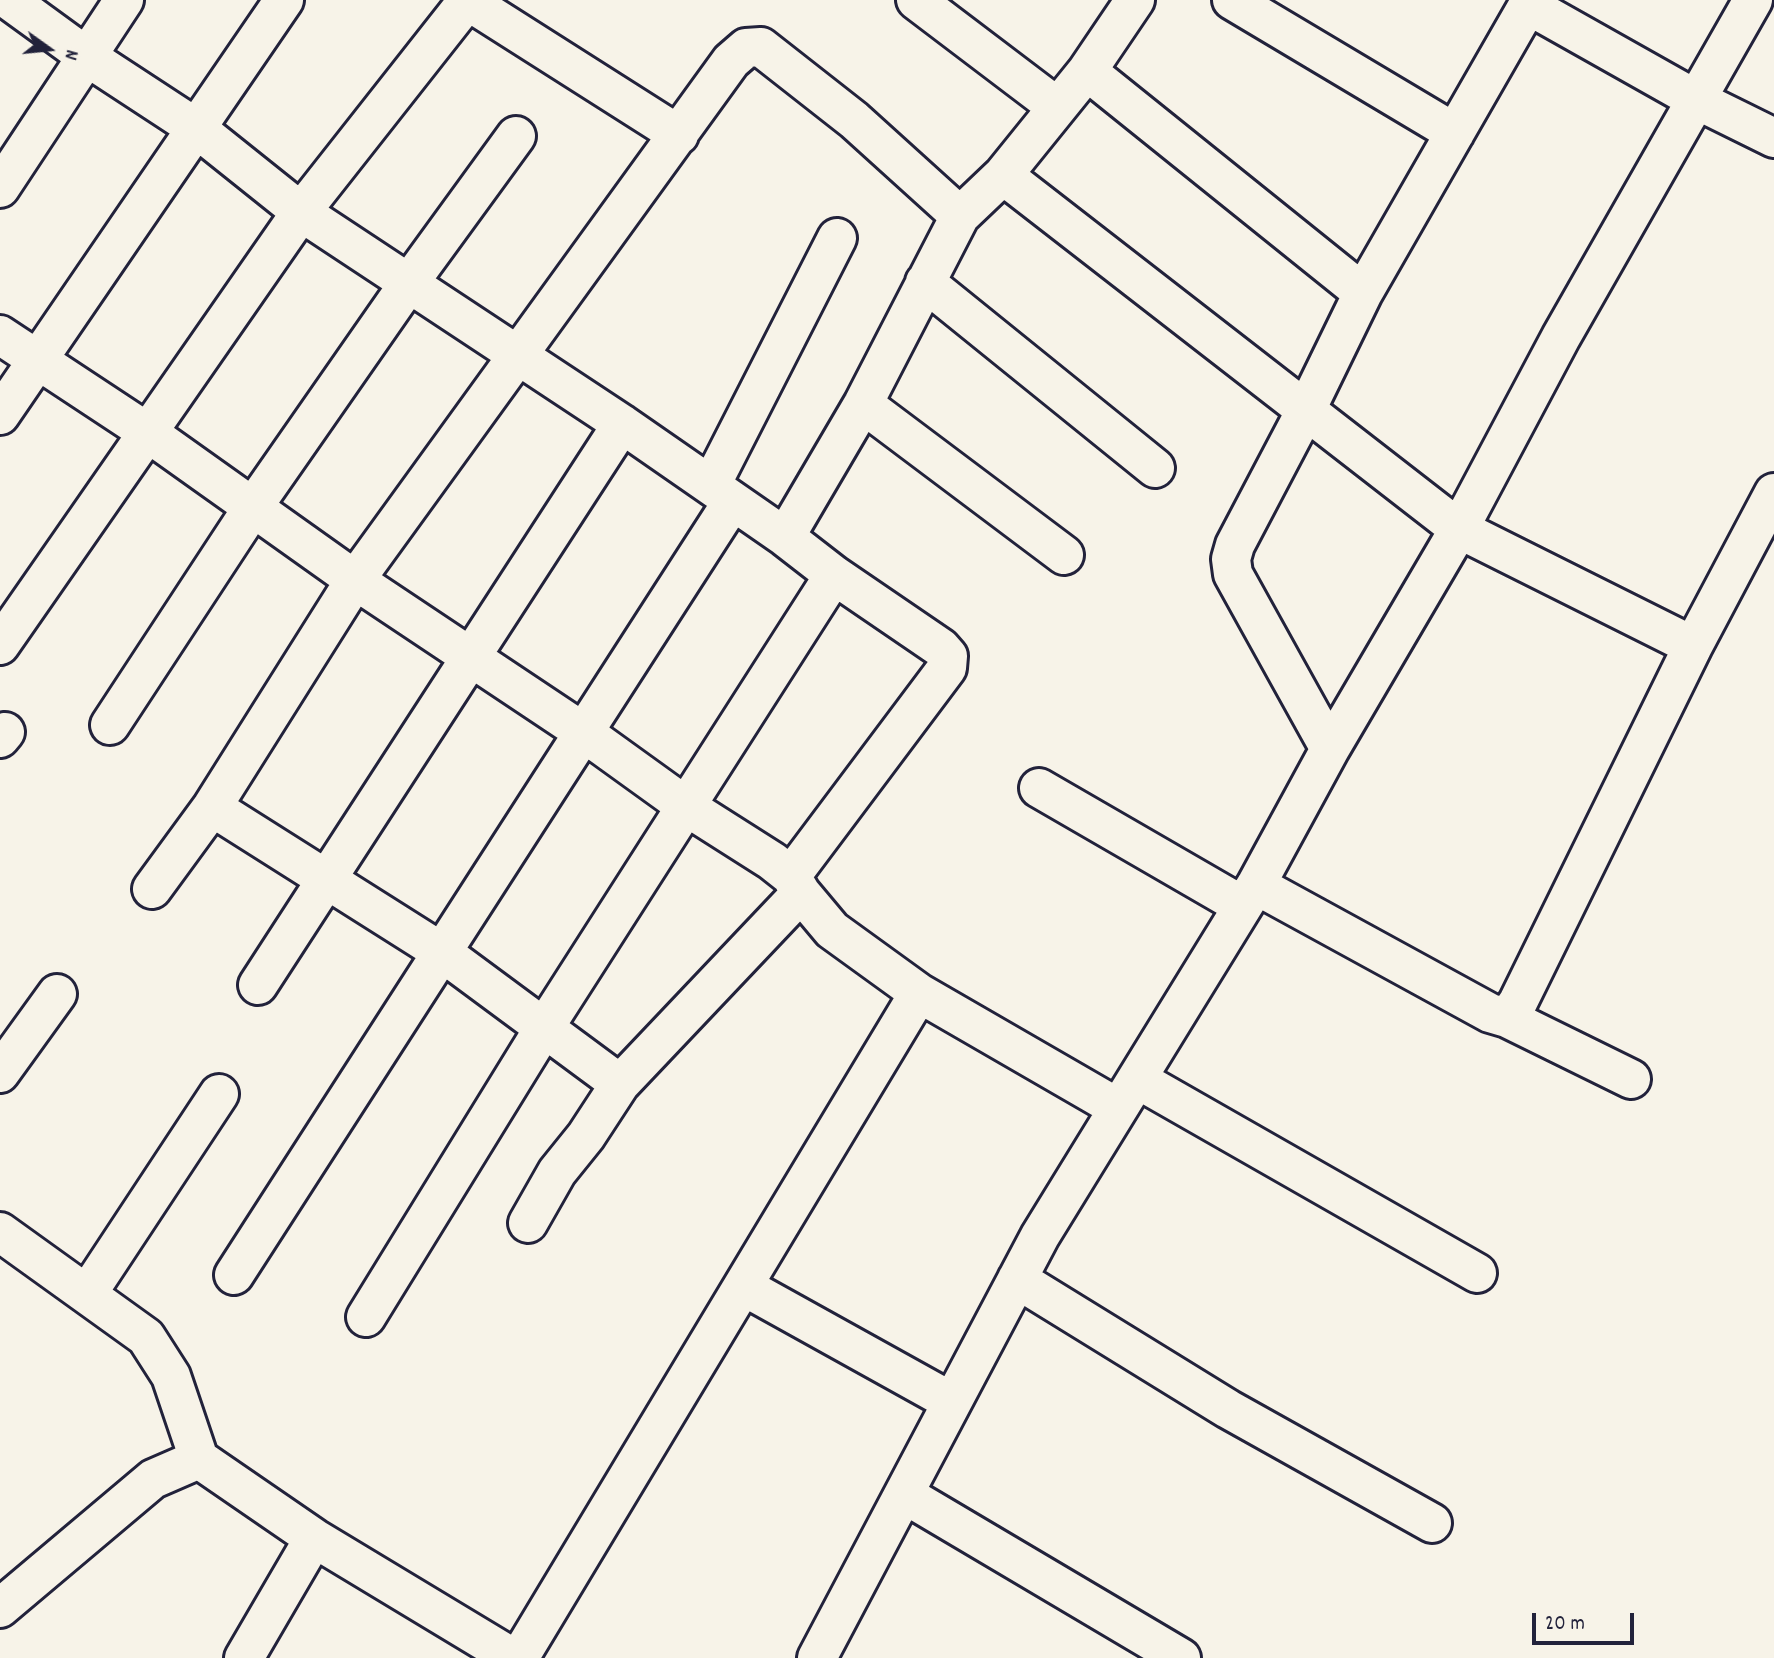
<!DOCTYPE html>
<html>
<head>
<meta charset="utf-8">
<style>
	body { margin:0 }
	#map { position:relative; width:1774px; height:1658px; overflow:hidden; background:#f7f3e8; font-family:Dekko,sans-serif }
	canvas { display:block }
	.north { position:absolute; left:14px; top:14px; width:70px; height:70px; -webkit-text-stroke:5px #f7f3e8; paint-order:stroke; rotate:105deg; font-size:19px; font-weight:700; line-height:28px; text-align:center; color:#22223b }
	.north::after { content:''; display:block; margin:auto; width:24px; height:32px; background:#22223b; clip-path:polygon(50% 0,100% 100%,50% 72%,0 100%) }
	.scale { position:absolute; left:1532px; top:1613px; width:102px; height:32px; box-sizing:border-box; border:4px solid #22223b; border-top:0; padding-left:9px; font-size:21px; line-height:24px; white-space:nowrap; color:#22223b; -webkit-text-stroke:5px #f7f3e8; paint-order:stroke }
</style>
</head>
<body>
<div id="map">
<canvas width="1774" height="1658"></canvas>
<div class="north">N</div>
<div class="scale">20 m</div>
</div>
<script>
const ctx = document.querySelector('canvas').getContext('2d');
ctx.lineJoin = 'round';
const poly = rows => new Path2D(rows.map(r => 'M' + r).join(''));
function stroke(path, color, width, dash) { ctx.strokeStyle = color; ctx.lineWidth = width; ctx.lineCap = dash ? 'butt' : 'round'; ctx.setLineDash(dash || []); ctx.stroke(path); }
const minor = poly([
	[9,0,86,56,196,128,301,212,622,424,785,537,834,575,941,648,948,656,947,668,791,876],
	[916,0,1057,107],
	[1232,0,1455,133],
	[468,1,679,135],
	[1528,5,1695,99,1774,138],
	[1087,71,1363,293],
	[1003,175,1459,529,1693,646],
	[0,188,124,0],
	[925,282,1155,468],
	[0,335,147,432,355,580,583,732,687,807,772,861,791,876,801,893,832,930,919,993,1118,1108],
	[863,404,1064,555],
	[0,415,284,0],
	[711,485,837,238],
	[785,537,863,404,960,216,1003,175,1087,71,1135,0],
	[0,645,301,212,468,0],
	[110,725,253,507,409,283,516,136],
	[0,738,5,732],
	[1330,749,1233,574,1231,559,1235,545,1306,410,1363,293,1531,0],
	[1039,788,1243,906],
	[212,807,443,953,620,1084],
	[1256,885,1490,1013,1507,1018,1518,1002,1693,646,1774,493],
	[152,889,212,807,355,580,731,61,746,48,761,47,854,120,960,216],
	[258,985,622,424],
	[1507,1018,1631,1079],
	[0,1073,57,994],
	[1137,1079,1477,1273],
	[528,1223,557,1172,586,1136,620,1084,801,893],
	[0,1232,146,1337,171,1376,199,1459,314,1538],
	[234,1275,732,502],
	[1017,1279,1228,1409,1432,1523],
	[743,1286,952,1402],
	[87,1294,219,1094],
	[366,1317,544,1028,834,575],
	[904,1494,1181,1658],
	[0,1608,153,1479,199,1459],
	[244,1658,314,1538,513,1658],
	[519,1658,919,993],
	[817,1658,1040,1236,1256,885,1330,749,1459,529,1561,337,1753,0]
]);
stroke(minor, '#22223b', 44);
stroke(minor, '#f7f3e8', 38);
</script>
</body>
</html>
